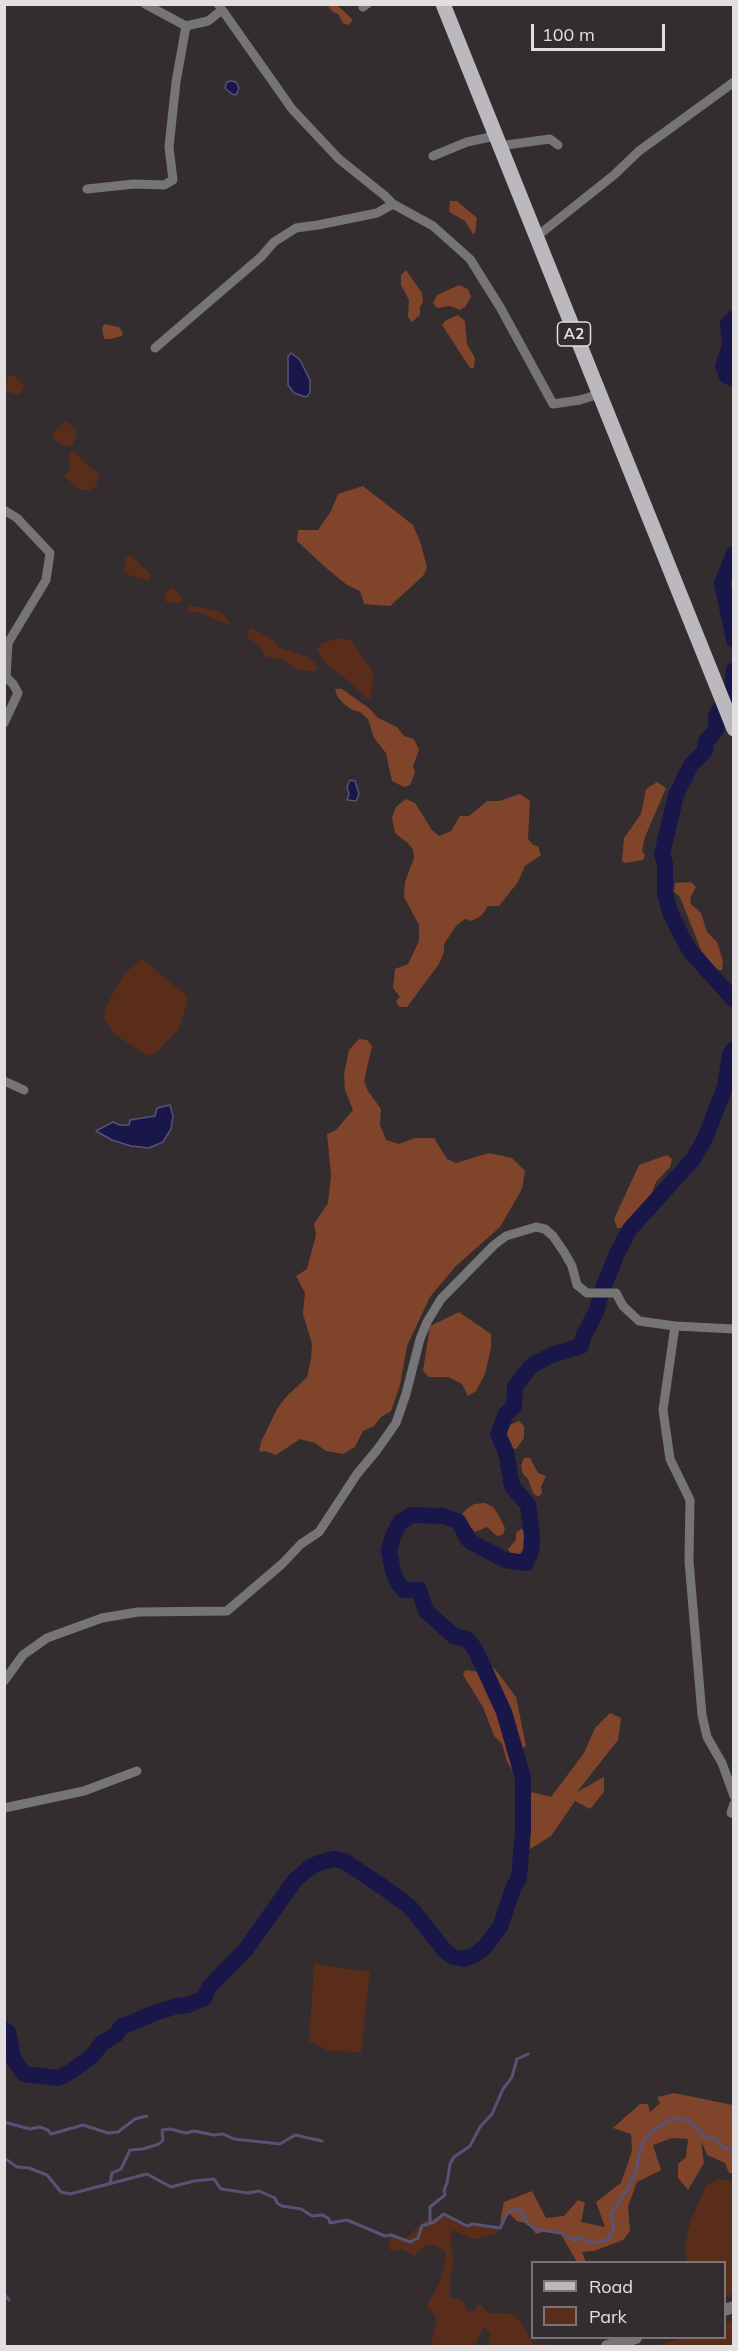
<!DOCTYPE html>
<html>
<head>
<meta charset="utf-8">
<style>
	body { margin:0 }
	#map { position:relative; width:738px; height:2351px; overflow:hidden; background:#332d30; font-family:Mulish,sans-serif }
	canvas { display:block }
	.frame { position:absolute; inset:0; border:6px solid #e3dfe1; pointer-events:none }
	.legend { position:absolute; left:531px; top:2261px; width:195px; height:78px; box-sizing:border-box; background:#332d30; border:2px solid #797477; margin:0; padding:8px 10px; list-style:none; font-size:18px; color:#e3dfe1 }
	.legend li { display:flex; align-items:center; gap:12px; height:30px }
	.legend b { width:30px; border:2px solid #797477 }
	.scale { position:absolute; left:531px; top:24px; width:134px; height:27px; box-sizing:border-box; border:3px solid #e3dfe1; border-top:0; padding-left:8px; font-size:18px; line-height:21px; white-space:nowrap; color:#e3dfe1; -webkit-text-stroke:4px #332d30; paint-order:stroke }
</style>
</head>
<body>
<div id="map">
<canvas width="738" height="2351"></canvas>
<div class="frame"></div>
<ul class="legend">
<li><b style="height:8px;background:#bbb8be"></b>Road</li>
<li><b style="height:16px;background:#592d19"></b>Park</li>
</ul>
<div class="scale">100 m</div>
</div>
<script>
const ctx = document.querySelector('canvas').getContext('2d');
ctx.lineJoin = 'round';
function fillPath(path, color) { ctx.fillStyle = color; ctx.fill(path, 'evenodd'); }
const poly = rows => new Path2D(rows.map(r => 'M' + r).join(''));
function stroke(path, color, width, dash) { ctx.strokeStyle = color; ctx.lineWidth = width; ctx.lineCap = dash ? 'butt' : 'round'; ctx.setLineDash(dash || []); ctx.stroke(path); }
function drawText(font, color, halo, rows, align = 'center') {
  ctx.font = font + ' Mulish,sans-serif'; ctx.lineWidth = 5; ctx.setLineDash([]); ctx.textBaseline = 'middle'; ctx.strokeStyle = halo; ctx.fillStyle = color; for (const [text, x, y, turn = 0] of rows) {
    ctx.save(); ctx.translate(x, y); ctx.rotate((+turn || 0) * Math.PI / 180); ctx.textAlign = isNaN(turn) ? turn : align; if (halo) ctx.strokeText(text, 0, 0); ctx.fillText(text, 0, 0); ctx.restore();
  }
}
fillPath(poly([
	[13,375,24,385,20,395,5,391,8,376],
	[66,421,76,430,76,436,72,445,67,447,56,441,52,434],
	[73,451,99,475,96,486,90,490,80,490,64,476,70,469,70,454],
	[130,555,151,575,148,580,129,575,124,570,125,557],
	[173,588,182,598,181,603,167,602,164,599,166,591],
	[189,605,221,612,230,623,230,626,204,614,188,611],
	[252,628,273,640,280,648,305,656,314,662,317,667,316,671,297,670,284,660,266,657,258,645,249,639,247,634],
	[338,638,351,640,373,672,374,679,371,689,372,698,366,699,354,685,327,665,321,657,317,650,322,643],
	[142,959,185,994,188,1000,179,1029,155,1054,148,1056,114,1034,104,1017,105,1008,124,974],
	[314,1964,370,1972,361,2052,329,2051,309,2041],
	[718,2179,733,2182,733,2293,725,2297,724,2262,687,2262,685,2242,691,2220,706,2186],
	[444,2214,467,2226,473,2224,500,2228,496,2234,474,2239,453,2230,450,2241,454,2262,450,2276,450,2298,459,2299,463,2302,467,2312,474,2311,478,2305,482,2306,488,2313,512,2314,521,2322,533,2344,553,2345,551,2346,489,2346,490,2334,484,2327,474,2346,431,2345,437,2320,427,2305,440,2282,446,2259,445,2251,435,2245,425,2245,414,2256,402,2249,394,2251,389,2249,388,2244,391,2235,405,2240,424,2221],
	[733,2320,733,2346,657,2346,682,2338,724,2338,725,2323]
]), '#592d19');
fillPath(poly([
	[327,5,337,5,353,20,348,25,343,23,338,14,333,12],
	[450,201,457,201,477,218,475,233,473,234,465,221,449,212],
	[406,270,422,293,423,302,420,307,420,315,412,322,408,317,409,300,401,285,401,275],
	[459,285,468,289,471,297,465,307,460,310,450,306,437,308,433,303,437,295],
	[458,315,465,321,467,344,475,358,474,368,470,368,442,325,446,320],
	[104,324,119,327,123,332,122,336,110,339,104,339,102,329],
	[363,486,413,525,421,544,427,568,423,576,390,606,364,604,360,591,347,585,325,567,297,541,298,530,318,530,331,511,338,494],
	[335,689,342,689,370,709,378,718,397,727,404,736,414,739,419,750,413,766,415,773,410,785,404,787,392,781,386,753,374,738,368,719,360,712,352,710,344,704,337,696],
	[657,782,666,788,645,837,642,851,645,855,643,860,625,863,622,861,624,838,641,814,646,789],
	[520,794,530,801,528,839,533,845,538,846,541,855,525,866,518,882,499,906,488,906,482,915,472,921,465,919,456,926,444,944,444,952,439,964,407,1007,399,1007,396,1001,400,997,393,988,395,969,408,964,419,941,419,925,404,897,405,882,414,858,413,850,409,844,395,833,392,818,396,807,406,799,415,803,432,830,439,836,451,831,460,816,469,816,487,801,499,801],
	[691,882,696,887,690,898,691,904,701,913,707,932,717,942,723,961,722,970,716,970,701,950,680,897,674,892,675,883],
	[359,1039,367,1040,372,1046,364,1081,368,1091,381,1109,380,1125,386,1140,399,1144,415,1138,434,1138,447,1159,456,1163,489,1153,512,1158,525,1171,522,1189,500,1227,455,1267,430,1297,407,1346,400,1385,391,1411,381,1417,374,1426,363,1431,355,1447,343,1454,326,1451,315,1443,300,1439,276,1455,265,1451,259,1452,261,1442,277,1409,286,1397,307,1377,311,1359,312,1344,303,1314,305,1293,296,1276,307,1269,316,1235,314,1224,328,1203,331,1175,327,1134,336,1130,353,1110,345,1090,344,1074,349,1050],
	[667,1155,672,1159,670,1167,656,1182,648,1204,628,1219,622,1228,617,1228,614,1219,639,1165],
	[459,1312,491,1334,491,1348,485,1374,476,1391,468,1396,462,1384,448,1377,429,1377,423,1371,430,1326],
	[519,1421,524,1426,524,1438,516,1449,511,1448,506,1442,503,1434,507,1426],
	[524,1458,530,1458,538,1473,546,1476,541,1487,542,1493,538,1497,533,1493,528,1479,523,1474,521,1466],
	[485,1503,493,1507,499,1516,505,1528,503,1535,497,1536,487,1527,475,1532,463,1519,461,1515,468,1508,474,1504],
	[521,1529,527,1532,526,1539,524,1549,517,1558,512,1557,508,1549,516,1540,516,1533],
	[489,1665,495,1669,516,1697,526,1746,521,1749,518,1746,511,1747,516,1770,512,1770,507,1762,502,1744,494,1736,483,1707,463,1675,465,1670,479,1672],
	[610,1713,621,1718,618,1740,577,1792,604,1777,604,1792,590,1809,575,1801,551,1836,527,1851,525,1810,532,1792,551,1797,584,1753,595,1728],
	[674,2093,733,2105,733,2173,729,2173,725,2163,707,2155,701,2141,704,2163,688,2190,678,2178,678,2164,686,2157,688,2139,672,2138,653,2145,661,2170,637,2182,628,2206,630,2231,623,2240,594,2251,582,2252,586,2262,577,2262,559,2231,546,2231,536,2234,529,2224,517,2221,510,2214,500,2222,504,2202,532,2191,546,2218,564,2216,578,2200,585,2203,581,2222,605,2227,596,2202,621,2183,632,2151,631,2134,613,2128,640,2104,648,2104,650,2112,660,2103,657,2097]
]), '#7f4429');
const water = poly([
	[231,81,236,82,239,88,236,95,232,94,225,88,227,82,231,81],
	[291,353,300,360,310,380,310,393,306,397,294,393,288,385,288,357,291,353],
	[350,780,355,781,359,794,356,801,347,800,349,794,347,787,350,780],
	[170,1105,173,1116,171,1129,163,1142,149,1148,131,1146,112,1140,96,1131,113,1122,120,1125,129,1125,130,1120,155,1116,157,1108,170,1105]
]);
fillPath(water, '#191749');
stroke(water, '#565377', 1.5);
stroke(poly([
	[4,2122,30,2129,40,2127,48,2130,51,2134,83,2125,108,2133,118,2132,135,2119,147,2116],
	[4,2158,17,2167,29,2168,47,2175,61,2192,70,2194,147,2174,171,2187,194,2181,214,2179,221,2189,248,2193,259,2191,275,2198,277,2203,282,2206,301,2209,312,2216,323,2215,329,2219,330,2223,347,2220,385,2236,391,2235,410,2242,418,2238,422,2226,434,2222,444,2214,467,2226,473,2224,500,2228,508,2212,516,2208,522,2212,527,2223,535,2229,561,2233,574,2240,581,2238,595,2243,606,2240,614,2230,611,2214,627,2190,636,2171,640,2149,647,2136,665,2122,677,2118,692,2122,703,2135,716,2139,723,2147,734,2151],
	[110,2183,112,2173,121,2169,130,2150,143,2149,159,2144,163,2140,162,2130,170,2129,186,2133,194,2131,214,2135,223,2134,234,2139,280,2144,295,2135,322,2141],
	[430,2222,430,2207,445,2195,444,2190,447,2183,450,2164,454,2157,470,2146,480,2127,492,2114,503,2089,512,2077,517,2059,528,2054],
	[4,2294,9,2300]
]), '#565377', 3);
stroke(poly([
	[734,318,728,324,730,346,723,366,727,376,734,379],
	[734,554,722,583,734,640],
	[734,670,732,688,716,716,716,730,706,741,705,751,691,765,676,795,662,854,665,864,665,893,670,912,679,931,690,951,734,1000],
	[4,2030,8,2032,13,2058,24,2074,58,2078,70,2072,92,2056,102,2043,116,2035,121,2027,157,2012,177,2006,188,2005,204,1998,209,1987,246,1949,295,1880,309,1868,321,1862,334,1859,344,1861,383,1887,410,1907,446,1952,453,1957,463,1959,474,1955,485,1947,500,1927,514,1886,519,1878,523,1830,523,1778,504,1712,475,1649,467,1639,454,1636,426,1611,419,1590,404,1590,398,1583,393,1572,389,1550,393,1536,400,1522,412,1515,443,1516,458,1521,468,1539,473,1543,505,1560,526,1563,531,1551,532,1536,528,1505,512,1486,506,1452,498,1434,506,1414,514,1406,515,1387,531,1366,552,1355,581,1346,584,1335,597,1310,601,1293,618,1251,630,1229,694,1158,706,1136,725,1087,730,1054,734,1049]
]), '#191749', 16);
stroke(poly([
	[145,4,186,26,208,21,222,10],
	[218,4,292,109,339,159,384,195,393,204,433,226,470,259,500,307,553,404,580,400,599,394],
	[363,7,367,4],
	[499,146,550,139,558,145],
	[433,156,467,142,495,136],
	[87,189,134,184,164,185,173,180,169,147,176,82,186,26],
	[536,237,614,175,639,151,734,82],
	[155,348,261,257,274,242,296,228,318,225,377,213,393,204],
	[4,510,17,518,50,553,46,580,8,643,6,677,13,684,18,693,4,723],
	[4,1081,24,1090],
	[675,1326,663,1410,670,1459,690,1500,689,1561,702,1715,707,1737,722,1763,734,1796],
	[4,1681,23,1655,47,1638,102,1618,138,1612,227,1611,282,1564,301,1544,319,1532,357,1474,377,1450,396,1423,406,1394,420,1339,427,1322,441,1299,494,1245,506,1236,536,1227,545,1229,553,1236,564,1252,572,1266,577,1285,587,1293,616,1293,623,1306,639,1321,675,1326,734,1329],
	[734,1804,731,1813,734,1814],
	[4,1808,84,1791,137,1771]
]), '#757477', 9);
stroke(poly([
	[724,2310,734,2307],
	[607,2346,636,2338]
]), '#757477', 12);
stroke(poly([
	[443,4,734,729]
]), '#bbb8be', 15);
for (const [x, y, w] of [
	[574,334,33]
]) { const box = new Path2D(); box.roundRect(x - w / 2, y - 12, w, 24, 4.5); ctx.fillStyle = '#332d30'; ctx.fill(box); stroke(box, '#e3dfe1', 1.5); }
drawText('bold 15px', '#e3dfe1', null, [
	["A2",574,334]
]);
</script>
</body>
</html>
